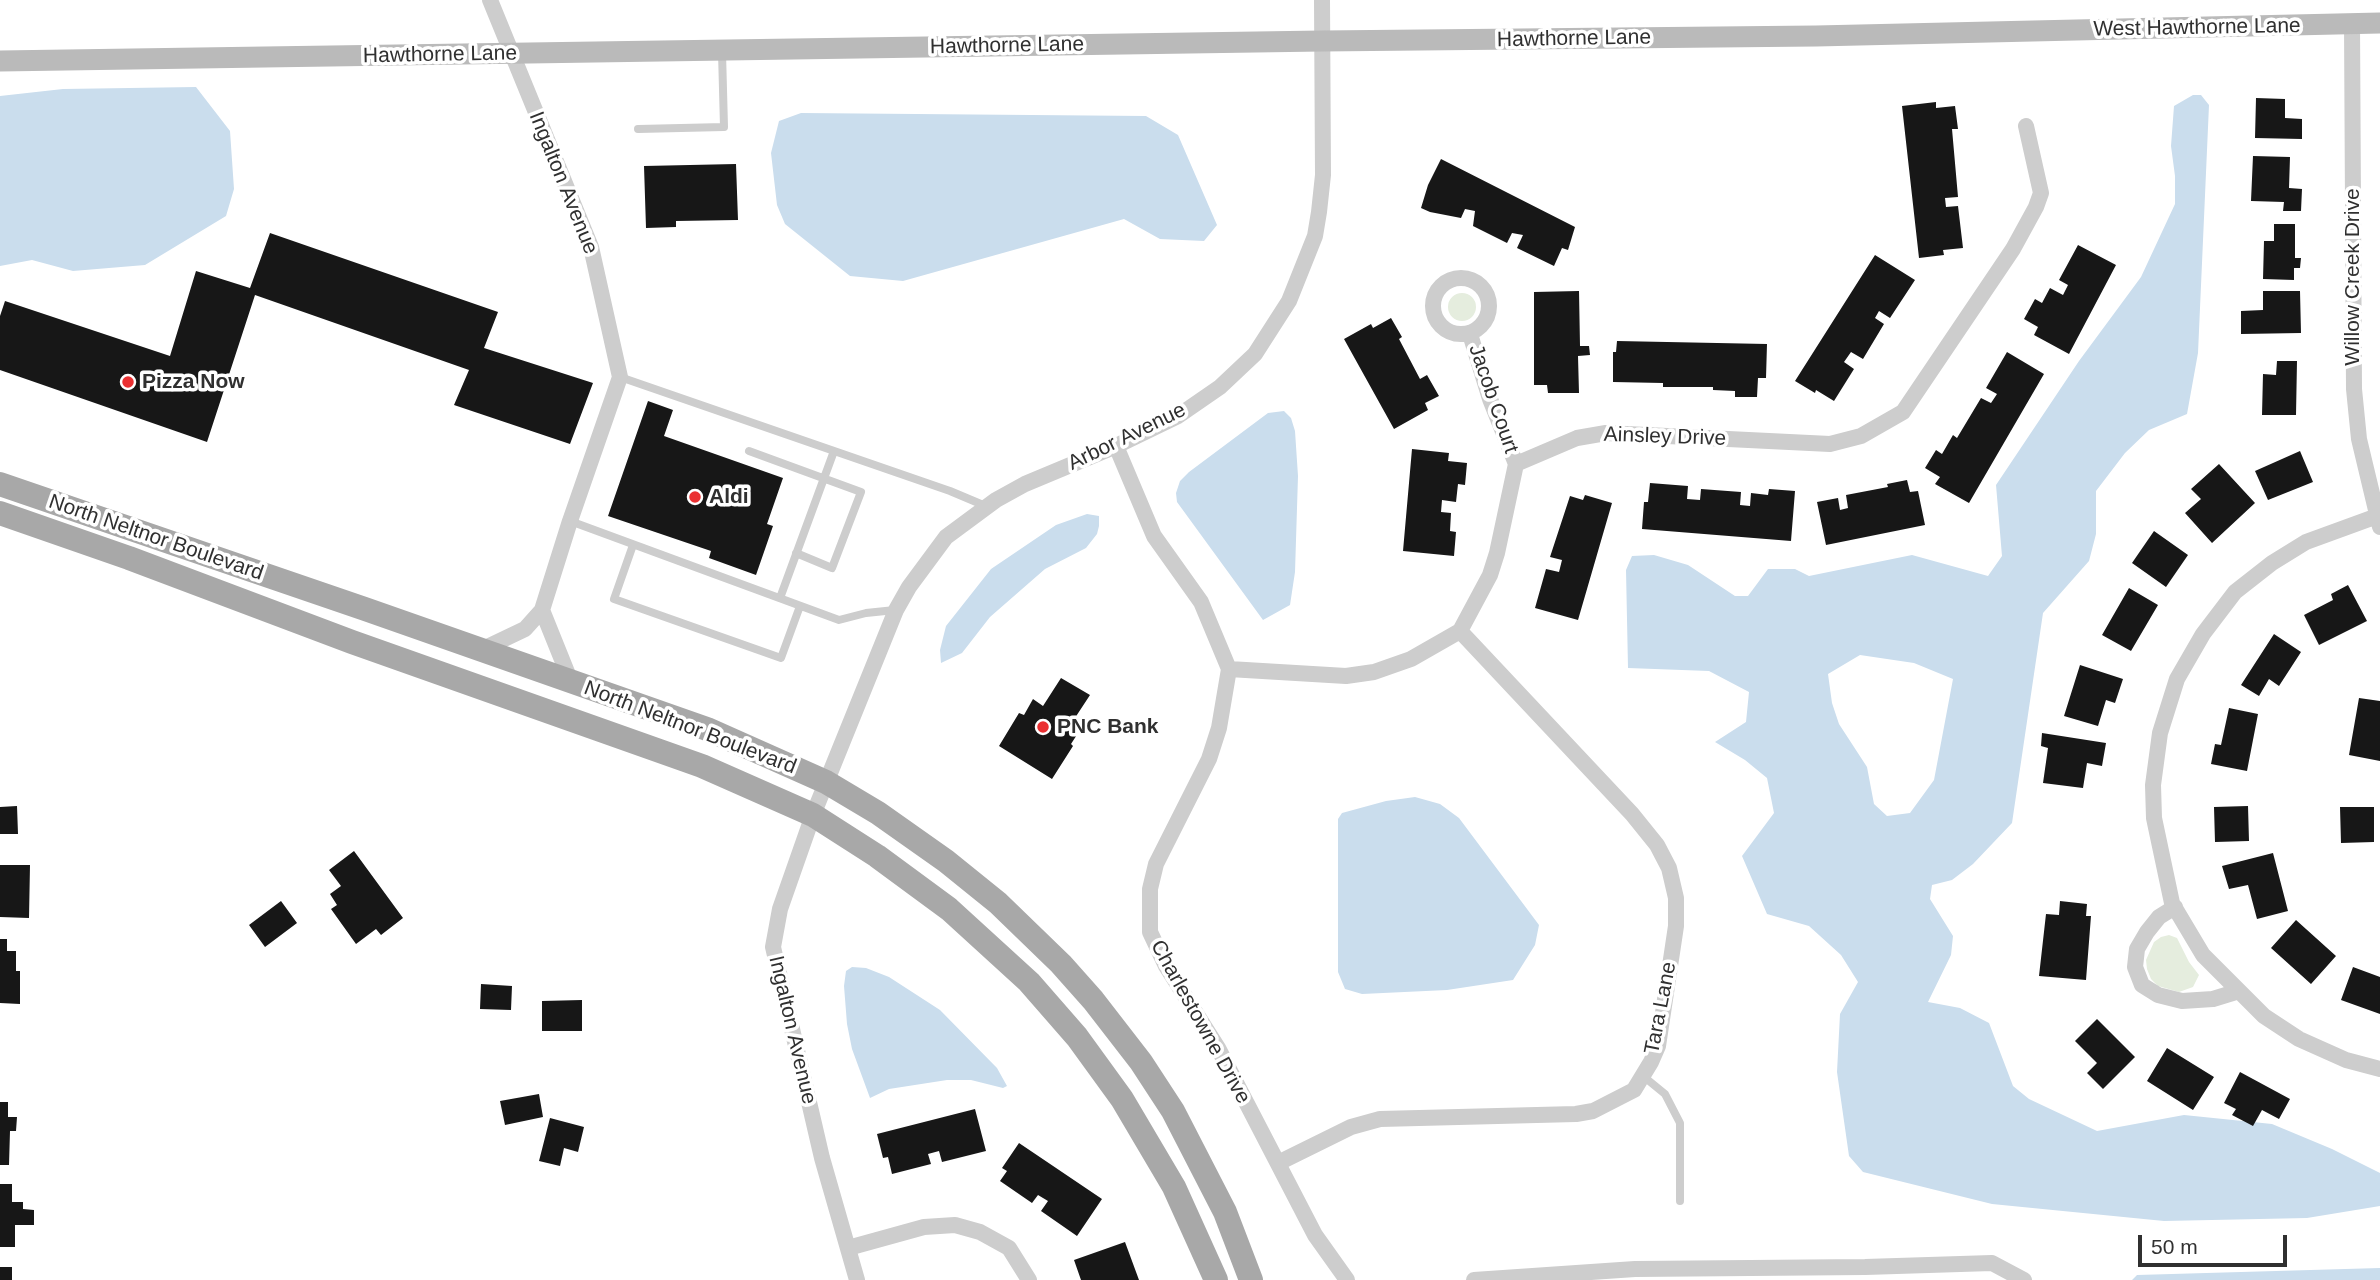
<!DOCTYPE html>
<html>
<head>
<meta charset="utf-8">
<style>
	body { margin:0 }
	#map { position:relative; width:2380px; height:1280px; overflow:hidden; background:#fff; font-family:Helvetica,sans-serif }
	canvas { display:block }
	.scale { position:absolute; left:2138px; top:1235px; width:149px; height:32px; box-sizing:border-box; border:4px solid #303030; border-top:0; padding-left:9px; font-size:21px; line-height:24px; white-space:nowrap; color:#303030; -webkit-text-stroke:5px #fff; paint-order:stroke }
</style>
</head>
<body>
<div id="map">
<canvas width="2380" height="1280"></canvas>
<div class="scale">50 m</div>
</div>
<script>
const ctx = document.querySelector('canvas').getContext('2d');
ctx.lineJoin = 'round';
function fillPath(path, color) { ctx.fillStyle = color; ctx.fill(path, 'evenodd'); }
const poly = rows => new Path2D(rows.map(r => 'M' + r).join(''));
function stroke(path, color, width, dash) { ctx.strokeStyle = color; ctx.lineWidth = width; ctx.lineCap = dash ? 'butt' : 'round'; ctx.setLineDash(dash || []); ctx.stroke(path); }
function drawText(font, color, halo, rows, align = 'center') {
  ctx.font = font + ' Helvetica,sans-serif'; ctx.lineWidth = 7; ctx.setLineDash([]); ctx.textBaseline = 'middle'; ctx.strokeStyle = halo; ctx.fillStyle = color; for (const [text, x, y, turn = 0] of rows) {
    ctx.save(); ctx.translate(x, y); ctx.rotate((+turn || 0) * Math.PI / 180); ctx.textAlign = isNaN(turn) ? turn : align; if (halo) ctx.strokeText(text, 0, 0); ctx.fillText(text, 0, 0); ctx.restore();
  }
}
fillPath(poly([
	'1448 307a14 14 0 1 1 28 0a14 14 0 1 1-28 0Z',
	[2169,935,2177,938,2189,962,2199,975,2193,987,2179,992,2158,986,2151,979,2147,969,2146,960,2154,942,2161,937]
]), '#e5edde');
fillPath(poly([
	[196,87,230,131,234,189,226,216,145,265,73,271,32,260,0,266,0,96,63,89],
	[2193,95,2201,95,2209,105,2198,353,2187,414,2149,430,2125,453,2096,491,2096,534,2089,561,2043,613,2012,823,1973,864,1952,880,1932,885,1930,899,1953,936,1951,955,1928,1002,1960,1008,1989,1023,2013,1086,2029,1099,2097,1131,2184,1115,2272,1124,2332,1149,2380,1173,2380,1206,2307,1218,2164,1221,1992,1204,1863,1172,1849,1156,1837,1072,1840,1014,1858,982,1841,955,1809,926,1767,914,1742,856,1774,813,1767,778,1745,760,1715,742,1746,722,1749,692,1709,671,1628,668,1626,570,1632,556,1654,555,1688,565,1735,596,1748,596,1768,569,1795,569,1809,576,1912,555,1988,576,2002,556,1996,485,2079,361,2141,277,2175,204,2175,176,2171,146,2174,106],
	[1860,655,1914,663,1953,679,1934,780,1910,813,1887,816,1874,804,1867,767,1839,724,1832,703,1828,674],
	[801,113,1146,116,1178,135,1217,225,1204,241,1160,239,1124,219,903,281,850,276,785,224,777,205,771,153,779,121],
	[1284,411,1291,418,1295,431,1298,476,1295,572,1290,605,1263,620,1177,502,1176,493,1180,481,1189,472,1268,413],
	[1087,514,1099,516,1099,526,1097,534,1086,548,1045,569,990,617,962,653,941,663,940,650,946,626,991,569,1056,525],
	[1415,797,1440,804,1459,818,1539,925,1535,945,1513,980,1447,990,1362,994,1345,989,1338,972,1338,819,1342,813,1386,801],
	[852,967,866,968,889,977,940,1010,997,1068,1007,1086,1003,1088,971,1080,947,1080,889,1089,870,1098,852,1049,847,1024,844,986,846,971],
	[2380,1268,2380,1280,2132,1280,2137,1275]
]), '#cadded');
fillPath(poly([
	[2256,98,2285,99,2285,118,2302,119,2302,139,2255,138],
	[1936,102,1936,108,1955,106,1958,129,1952,129,1958,197,1945,198,1946,207,1958,206,1963,248,1943,250,1944,255,1919,258,1902,106],
	[2253,156,2290,157,2289,188,2302,189,2301,211,2283,211,2284,202,2251,201],
	[1441,159,1575,227,1568,250,1562,248,1554,266,1517,248,1523,235,1512,233,1507,243,1473,226,1475,211,1465,209,1461,218,1430,212,1421,208,1428,185],
	[736,164,738,220,676,221,676,227,646,228,644,166],
	[2274,224,2295,224,2295,258,2301,258,2300,268,2294,268,2294,280,2263,279,2264,241,2274,241],
	[270,233,498,312,484,348,593,383,570,444,454,405,469,370,255,295,207,442,0,370,0,316,5,301,170,356,196,271,250,288],
	[2078,245,2116,265,2069,354,2034,335,2038,327,2024,319,2035,299,2042,303,2050,288,2063,295,2068,285,2059,280],
	[1875,255,1915,280,1890,318,1879,311,1875,318,1884,324,1863,359,1851,352,1844,362,1854,369,1834,401,1816,390,1815,393,1795,381],
	[1579,291,1580,346,1589,346,1590,355,1578,356,1579,393,1548,393,1547,385,1534,385,1534,292],
	[2263,291,2300,291,2301,333,2241,334,2241,311,2263,310],
	[1391,318,1402,337,1399,339,1420,379,1427,375,1439,396,1425,403,1428,410,1394,429,1344,339,1371,324,1373,328],
	[1617,341,1767,344,1766,378,1758,378,1757,397,1735,397,1735,391,1713,390,1713,387,1663,387,1663,383,1613,382,1613,352,1616,352],
	[2007,352,2044,374,1969,503,1935,484,1940,477,1925,468,1936,450,1942,454,1953,435,1957,438,1981,398,1991,403,1997,394,1986,388],
	[2277,361,2297,361,2296,415,2262,415,2263,374,2276,375],
	[648,401,673,410,664,436,783,478,767,524,773,526,756,575,709,558,711,551,608,516],
	[1412,449,1449,453,1448,461,1467,463,1465,485,1458,484,1456,502,1442,500,1441,512,1451,513,1450,531,1456,532,1454,556,1403,551],
	[2300,451,2313,482,2268,500,2255,471],
	[2219,464,2255,503,2212,543,2185,513,2201,499,2191,489],
	[1907,480,1910,492,1918,491,1925,525,1826,545,1817,502,1838,498,1840,510,1848,508,1846,495,1888,487,1887,484],
	[1650,483,1688,486,1687,499,1700,500,1701,489,1741,492,1740,505,1750,506,1751,493,1768,495,1769,489,1795,491,1791,541,1642,529,1644,502,1648,502],
	[1585,495,1612,503,1578,620,1535,608,1546,569,1559,572,1562,560,1550,557,1570,496,1583,500],
	[2154,531,2188,555,2166,587,2132,563],
	[2348,585,2367,621,2319,645,2304,615,2333,600,2331,594],
	[2129,588,2158,605,2131,651,2102,635],
	[2274,634,2301,652,2279,686,2269,679,2259,696,2241,685],
	[2080,665,2123,679,2115,703,2106,700,2098,726,2064,716],
	[1061,678,1090,695,1071,724,1080,730,1071,744,1073,746,1052,779,999,746,1019,713,1024,715,1033,699,1043,706],
	[2359,698,2380,701,2380,761,2349,755],
	[2229,708,2258,714,2247,771,2211,764,2215,744,2221,745],
	[2042,733,2106,743,2102,766,2087,763,2083,788,2043,783,2048,748,2041,746],
	[17,806,18,834,0,834,0,807],
	[2248,806,2249,841,2215,842,2214,807],
	[2340,807,2374,807,2374,842,2341,843],
	[354,851,403,918,381,935,376,929,356,944,331,909,337,905,330,894,341,886,329,870],
	[2273,853,2288,911,2257,919,2248,885,2229,889,2222,866],
	[0,865,30,865,29,918,0,917],
	[281,901,297,923,265,947,249,925],
	[2060,901,2087,904,2086,916,2091,916,2086,980,2039,976,2046,914,2059,915],
	[2296,920,2336,956,2311,984,2271,948],
	[0,939,7,939,7,951,16,951,16,971,20,971,20,1004,0,1003],
	[2353,967,2380,977,2380,1014,2341,1000],
	[481,984,512,986,511,1010,480,1009],
	[582,1000,582,1031,542,1031,542,1001],
	[2097,1019,2135,1057,2103,1089,2087,1073,2097,1063,2075,1041],
	[2167,1048,2214,1077,2193,1110,2147,1081],
	[2240,1072,2290,1099,2279,1119,2262,1110,2253,1126,2232,1115,2236,1109,2224,1103],
	[539,1094,543,1117,505,1125,500,1101],
	[0,1102,8,1102,8,1117,17,1117,16,1131,10,1131,9,1165,0,1165],
	[975,1109,986,1151,942,1162,939,1151,928,1154,931,1164,892,1174,888,1157,883,1158,877,1134],
	[550,1118,584,1127,578,1152,564,1148,560,1166,539,1161],
	[1019,1143,1102,1199,1077,1236,1041,1211,1048,1201,1038,1195,1032,1203,1000,1181,1007,1171,1002,1168],
	[0,1184,12,1184,12,1202,23,1202,23,1209,34,1210,34,1225,15,1225,15,1247,0,1247],
	[1125,1242,1139,1280,1081,1280,1074,1260],
	[0,1267,12,1267,12,1280,0,1280]
]), '#171717');
stroke(poly([
	[638,129,724,127,722,52],
	[620,377,950,491,988,507],
	[749,451,861,492,832,568,796,553],
	[570,521,839,620,866,613,895,610],
	[633,545,614,599,781,658,800,606],
	[780,598,834,451],
	[1643,1076,1665,1094,1680,1123,1680,1201]
]), '#cdcdcd', 8);
stroke(poly([
	[2352,24,2354,389,2359,439,2380,527],
	'1433 306a28 28 0 1 1 56 0a28 28 0 1 1-56 0Z',
	[1470,334,1490,399,1516,464],
	[1116,446,1154,536,1201,602,1229,669,1219,728,1209,759,1156,864,1150,889,1150,932,1166,966,1218,1048,1315,1235,1347,1280],
	[1516,464,1577,438,1606,433,1830,444,1861,436,1903,412,2013,249,2036,207,2041,193,2026,126],
	[2380,515,2306,542,2272,563,2235,592,2203,634,2177,679,2160,733,2153,785,2154,818,2172,903,2203,955,2264,1016,2299,1039,2346,1060,2380,1069],
	[542,610,571,682],
	[481,650,525,629,542,610,570,521,620,377,591,247,490,0],
	[1229,669,1346,676,1374,672,1411,659,1460,631,1490,575,1497,553,1516,464],
	[2175,907,2159,917,2147,932,2137,949,2135,967,2142,985,2158,995,2182,1001,2213,999,2239,991],
	[1278,1163,1351,1127,1380,1119,1576,1114,1593,1111,1634,1090,1651,1062,1658,1046,1676,926,1676,898,1669,868,1657,845,1632,814,1460,631],
	[848,1248,924,1227,955,1225,980,1232,1009,1248,1029,1280],
	[857,1280,822,1158,773,947,780,909,813,815,896,610,909,587,946,537,996,500,1025,484,1116,446,1178,416,1220,387,1255,354,1289,301,1315,236,1319,212,1323,175,1322,0],
	[1474,1280,1635,1269,1865,1267,1992,1263,2024,1280]
]), '#cdcdcd', 16);
stroke(poly([
	[0,61,1322,41,1816,36,2380,23]
]), '#bababa', 21);
stroke(poly([
	[0,484,365,609,707,729,826,782,878,813,946,861,998,903,1061,964,1093,1000,1141,1062,1173,1111,1225,1212,1251,1280],
	[0,513,129,558,352,642,702,766,813,815,877,856,949,909,1029,982,1077,1037,1122,1099,1174,1187,1216,1280]
]), '#a8a8a8', 24);
for (const [x, y, r, color] of [
	[128,382,7,"#ea3032"],
	[695,497,7,"#ea3032"],
	[1043,727,7,"#ea3032"]
]) { const dot = new Path2D(); dot.arc(x, y, r, 0, 2 * Math.PI); ctx.fillStyle = color; ctx.fill(dot); stroke(dot, '#fff', 2.5); }
drawText('21px', '#303030', '#fff', [
	["West Hawthorne Lane",2197,28,-1],
	["Hawthorne Lane",1574,39,-1],
	["Hawthorne Lane",1007,46,-1],
	["Hawthorne Lane",440,55,-1],
	["Ingalton Avenue",563,183,68],
	["Willow Creek Drive",2353,277,-90],
	["Jacob Court",1493,399,71],
	["Arbor Avenue",1127,437,-26],
	["Ainsley Drive",1665,437,2],
	["North Neltnor Boulevard",156,538,19],
	["North Neltnor Boulevard",690,728,21],
	["Tara Lane",1661,1008,-79],
	["Charlestowne Drive",1200,1022,61],
	["Ingalton Avenue",792,1030,77]
]);
drawText('bold 21px', '#303030', '#fff', [
	["Pizza Now",142,382],
	["Aldi",709,497],
	["PNC Bank",1057,727]
], 'left');
</script>
</body>
</html>
